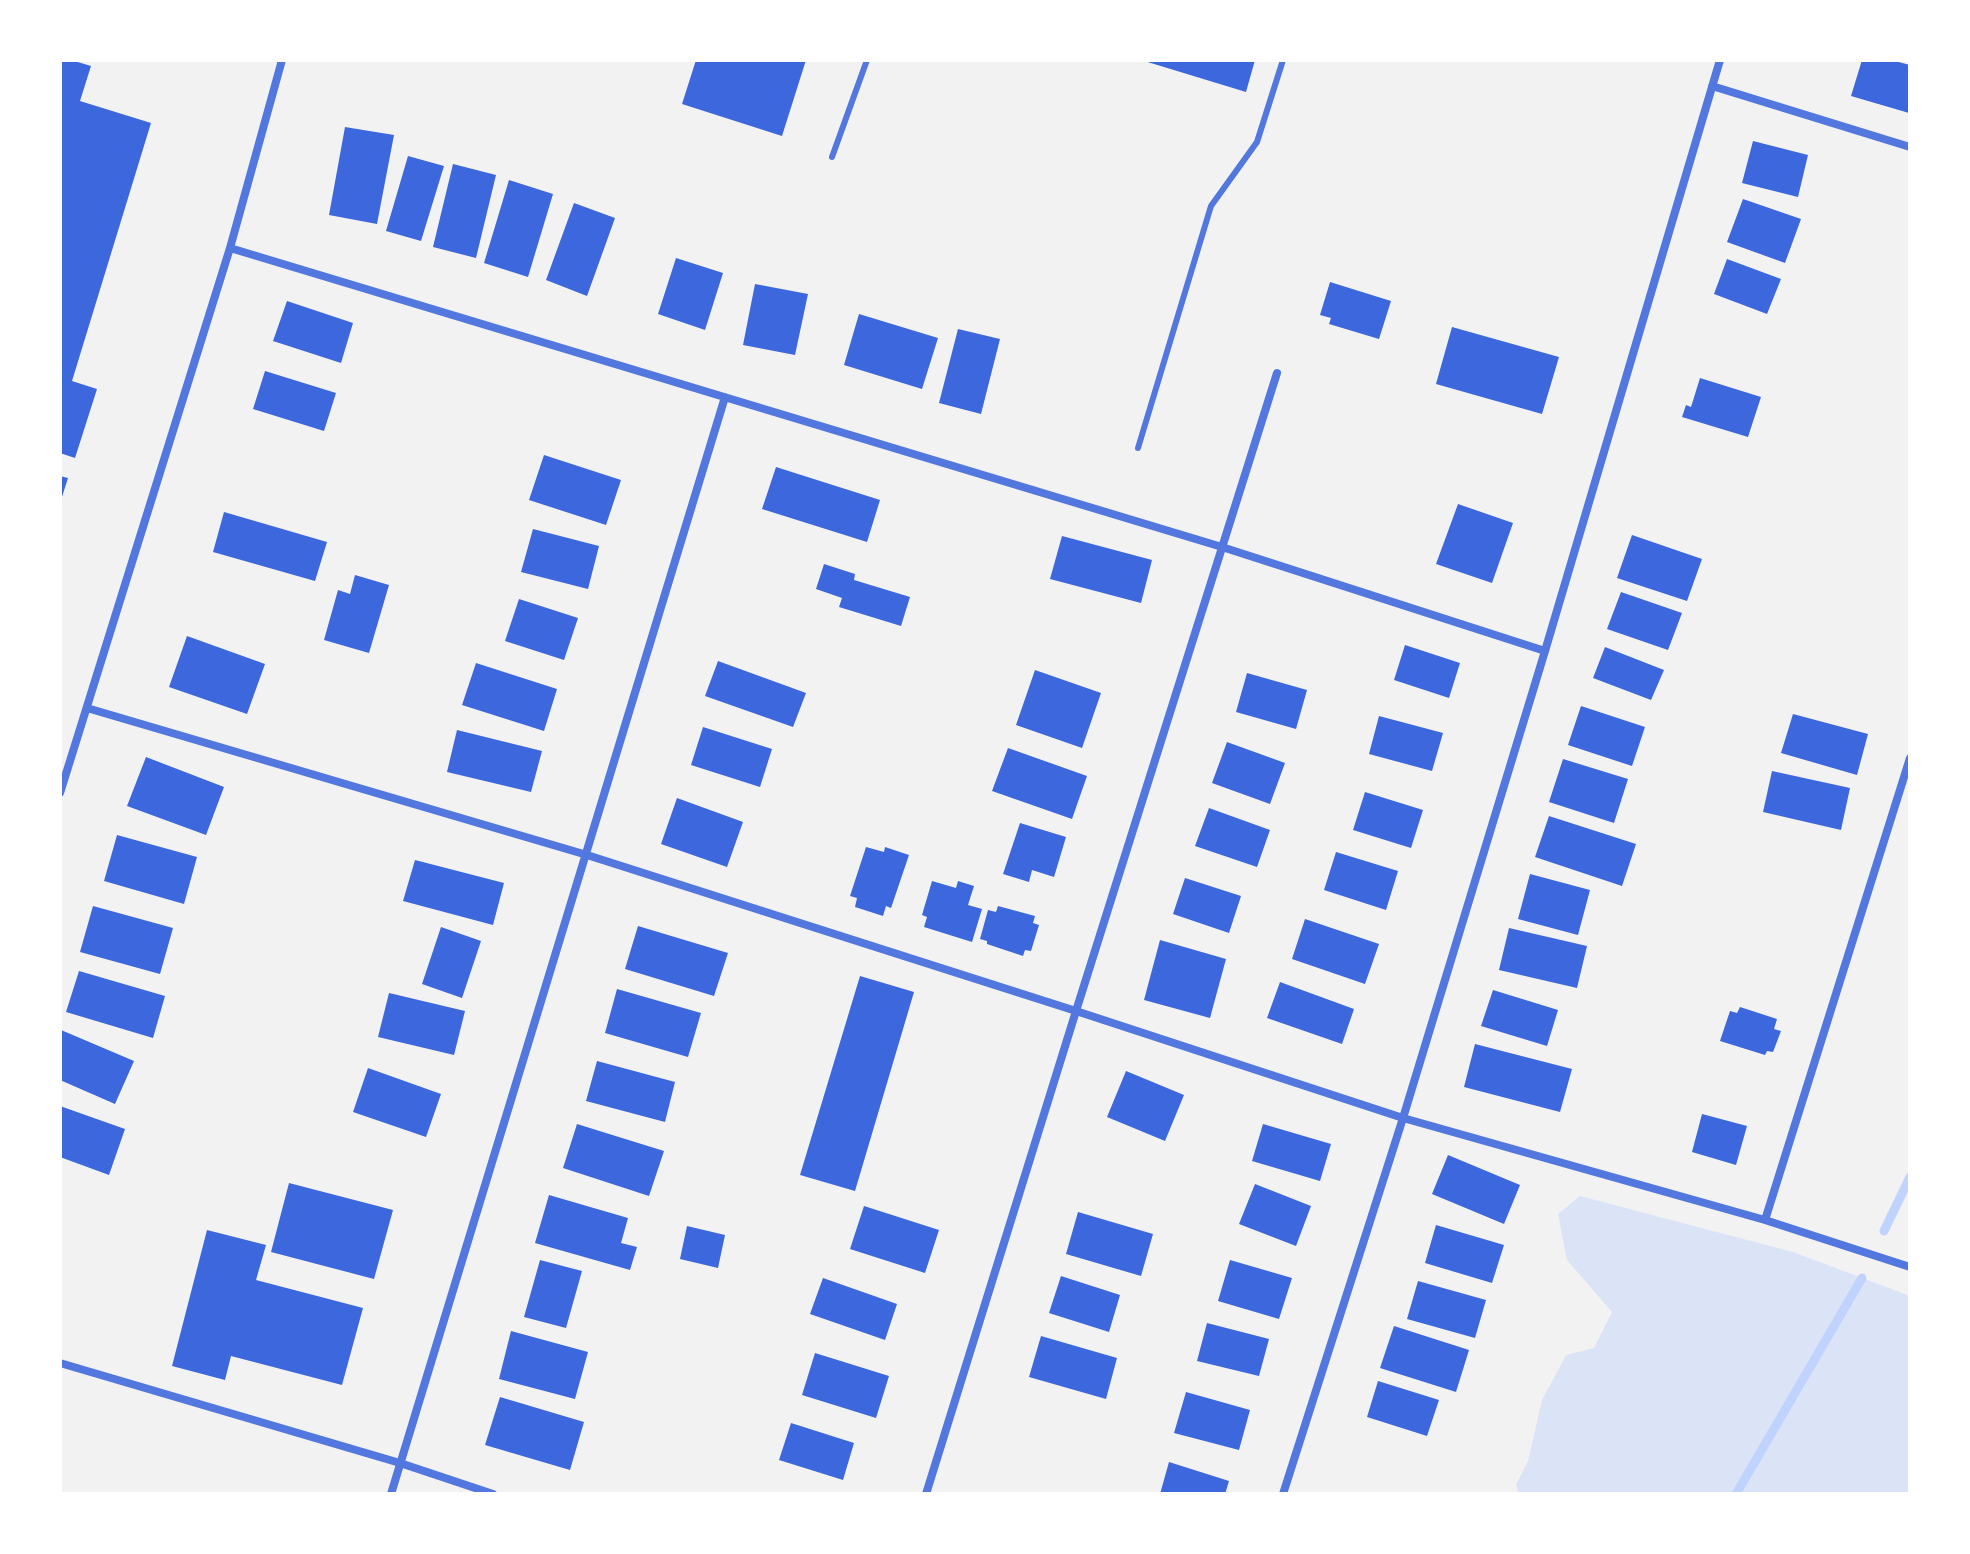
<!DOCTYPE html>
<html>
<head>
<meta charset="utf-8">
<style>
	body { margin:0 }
	#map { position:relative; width:1970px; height:1554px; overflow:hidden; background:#f2f2f2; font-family:Literata,serif }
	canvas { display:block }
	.frame { position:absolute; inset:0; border:62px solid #fff; pointer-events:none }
</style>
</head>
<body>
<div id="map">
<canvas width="1970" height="1554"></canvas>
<div class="frame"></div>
</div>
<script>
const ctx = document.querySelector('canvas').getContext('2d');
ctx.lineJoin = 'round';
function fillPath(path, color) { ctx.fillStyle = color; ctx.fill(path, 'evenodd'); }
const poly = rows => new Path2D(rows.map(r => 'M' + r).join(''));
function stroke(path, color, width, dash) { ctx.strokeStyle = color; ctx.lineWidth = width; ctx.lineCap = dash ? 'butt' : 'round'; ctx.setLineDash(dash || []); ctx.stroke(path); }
fillPath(poly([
	[1580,1196,1793,1252,1910,1296,1910,1494,1519,1494,1516,1485,1528,1461,1542,1400,1566,1355,1594,1348,1612,1312,1567,1260,1558,1214]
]), '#dbe4f7');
stroke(poly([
	[1884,1231,1910,1177],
	[1736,1494,1862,1278]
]), '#bfd3fe', 9);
fillPath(poly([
	[60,60,71,60,91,66,80,101,151,123,72,381,97,389,75,458,60,453],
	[696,60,806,60,782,136,682,104],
	[1141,60,1255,60,1246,92],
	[1862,60,1891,60,1910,65,1909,113,1851,96],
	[345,127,394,135,377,224,329,215],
	[1753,141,1808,155,1798,197,1742,183],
	[408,156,444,166,421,241,386,231],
	[453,164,496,175,476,258,433,247],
	[509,180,553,194,528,277,484,263],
	[1743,199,1801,219,1785,263,1727,242],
	[574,203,615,218,587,296,546,280],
	[676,258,723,273,705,330,658,314],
	[1727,259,1781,279,1767,314,1714,294],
	[1330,282,1391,301,1379,339,1329,324,1331,318,1320,315],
	[755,284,808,294,795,355,743,345],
	[287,301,353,323,341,363,273,341],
	[859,314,938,338,922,389,844,365],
	[1452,327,1559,357,1542,414,1436,384],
	[958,329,1000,339,981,414,939,403],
	[265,371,336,393,324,431,253,409],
	[1700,378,1761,397,1748,437,1682,417,1686,405,1691,407],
	[544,455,621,480,606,525,529,500],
	[776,467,880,500,867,542,762,509],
	[60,476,68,478,61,500,60,500],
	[1458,504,1513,523,1492,583,1436,564],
	[224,512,327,542,315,581,213,552],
	[533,529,599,546,588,589,521,572],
	[1632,535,1702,559,1687,601,1617,578],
	[1062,536,1152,560,1141,603,1050,579],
	[824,564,855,574,854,580,910,597,901,626,839,607,842,598,816,589],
	[355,575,389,585,369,653,324,640,338,590,350,594],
	[1621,592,1682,613,1668,650,1607,629],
	[519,599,578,618,564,660,505,641],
	[187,636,265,664,247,714,169,687],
	[1405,645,1460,663,1449,698,1394,680],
	[1605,647,1664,670,1651,700,1593,678],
	[718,661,806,693,793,727,705,696],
	[476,663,557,689,544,731,462,705],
	[1035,670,1101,693,1082,748,1016,725],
	[1247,673,1307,690,1296,729,1236,712],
	[1581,706,1645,727,1632,766,1568,745],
	[1793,714,1868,734,1857,775,1781,753],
	[1379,716,1443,733,1432,771,1369,754],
	[703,727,772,749,760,787,691,765],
	[457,730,542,751,531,792,447,772],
	[1227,742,1285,763,1270,804,1212,783],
	[1008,748,1087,776,1072,819,992,791],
	[146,757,224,787,206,835,127,806],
	[1563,759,1628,779,1614,823,1549,802],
	[1772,771,1850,788,1841,830,1763,812],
	[1365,792,1423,810,1411,848,1353,830],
	[677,798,743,822,727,867,661,844],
	[1209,808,1270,830,1257,867,1195,846],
	[1549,816,1636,844,1622,886,1535,857],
	[1020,823,1066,837,1054,877,1032,870,1029,882,1003,874],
	[117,835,197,857,184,904,104,881],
	[866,847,884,852,885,847,909,855,891,908,886,906,883,916,855,907,857,898,850,896],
	[1336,852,1398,871,1386,910,1324,890],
	[415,860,504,883,493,925,403,901],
	[1530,874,1590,890,1578,935,1518,919],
	[1185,878,1241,896,1229,933,1173,914],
	[932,881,956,888,958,881,974,886,968,905,982,909,972,942,924,927,927,917,922,915],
	[93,906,173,928,160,974,80,952],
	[998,906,1035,916,1033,923,1039,925,1031,951,1025,950,1023,956,987,944,987,941,980,939,988,910,996,912],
	[1305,919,1379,944,1365,984,1292,959],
	[638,926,728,953,714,996,625,969],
	[441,927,481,941,462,998,422,984],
	[1509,928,1587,946,1577,988,1499,970],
	[1160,940,1226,959,1210,1018,1144,1000],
	[79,971,165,996,153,1038,66,1012],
	[860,976,914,992,855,1191,800,1175],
	[1280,982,1354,1009,1342,1044,1267,1018],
	[617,989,701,1013,688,1057,605,1033],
	[1493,990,1558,1010,1547,1046,1481,1026],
	[389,993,465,1011,454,1055,378,1037],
	[1740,1007,1777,1019,1774,1029,1781,1031,1773,1052,1767,1051,1765,1055,1720,1041,1730,1011,1737,1013],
	[61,1030,134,1061,115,1104,60,1080],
	[1475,1044,1572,1069,1560,1112,1464,1087],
	[597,1061,675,1082,665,1122,586,1101],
	[368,1068,441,1094,426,1137,353,1112],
	[1126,1071,1184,1095,1165,1141,1107,1117],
	[60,1106,125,1129,109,1175,60,1157],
	[1702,1114,1747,1126,1736,1165,1692,1152],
	[577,1124,664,1151,649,1196,563,1168],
	[1263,1124,1331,1144,1320,1181,1252,1161],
	[1448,1155,1520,1185,1504,1224,1432,1194],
	[289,1183,393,1210,374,1279,271,1252],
	[1255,1184,1311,1206,1296,1246,1239,1224],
	[549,1195,628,1218,621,1243,637,1247,630,1270,535,1243],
	[864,1206,939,1230,925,1273,850,1249],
	[1078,1212,1153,1234,1141,1276,1066,1254],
	[1436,1225,1504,1245,1492,1283,1425,1263],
	[687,1226,725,1235,718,1268,680,1259],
	[207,1230,266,1245,256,1280,363,1308,342,1385,231,1356,225,1380,172,1366],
	[540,1260,582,1271,566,1328,524,1317],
	[1230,1260,1292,1278,1279,1319,1218,1301],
	[1061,1276,1120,1295,1109,1332,1049,1313],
	[823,1278,897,1304,885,1340,810,1314],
	[1418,1281,1486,1300,1475,1338,1407,1319],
	[1207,1323,1269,1339,1259,1376,1197,1361],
	[1394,1326,1469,1350,1456,1392,1380,1368],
	[511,1331,588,1352,575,1399,499,1379],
	[1041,1336,1117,1358,1106,1399,1029,1377],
	[815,1353,889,1376,876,1418,802,1395],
	[1378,1381,1439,1400,1427,1436,1367,1417],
	[1186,1392,1250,1410,1239,1450,1174,1433],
	[500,1397,584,1422,570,1470,485,1445],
	[791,1423,854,1443,843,1480,779,1460],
	[1169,1462,1229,1481,1225,1494,1160,1494]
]), '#3d67dc');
stroke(poly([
	[832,157,867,60],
	[1138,448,1211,206,1257,142,1283,60]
]), '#5277de', 6);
stroke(poly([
	[1712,86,1910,147],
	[230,248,1222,547,1545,651],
	[87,708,587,855,1076,1011,1403,1118,1765,1220,1910,1267],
	[60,793,230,248,282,60],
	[1765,1220,1910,758],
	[60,1363,400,1463,493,1494],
	[391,1494,725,397],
	[926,1494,1076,1011,1277,373],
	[1283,1494,1403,1118,1545,651,1720,60]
]), '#5277de', 8);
</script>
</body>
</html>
